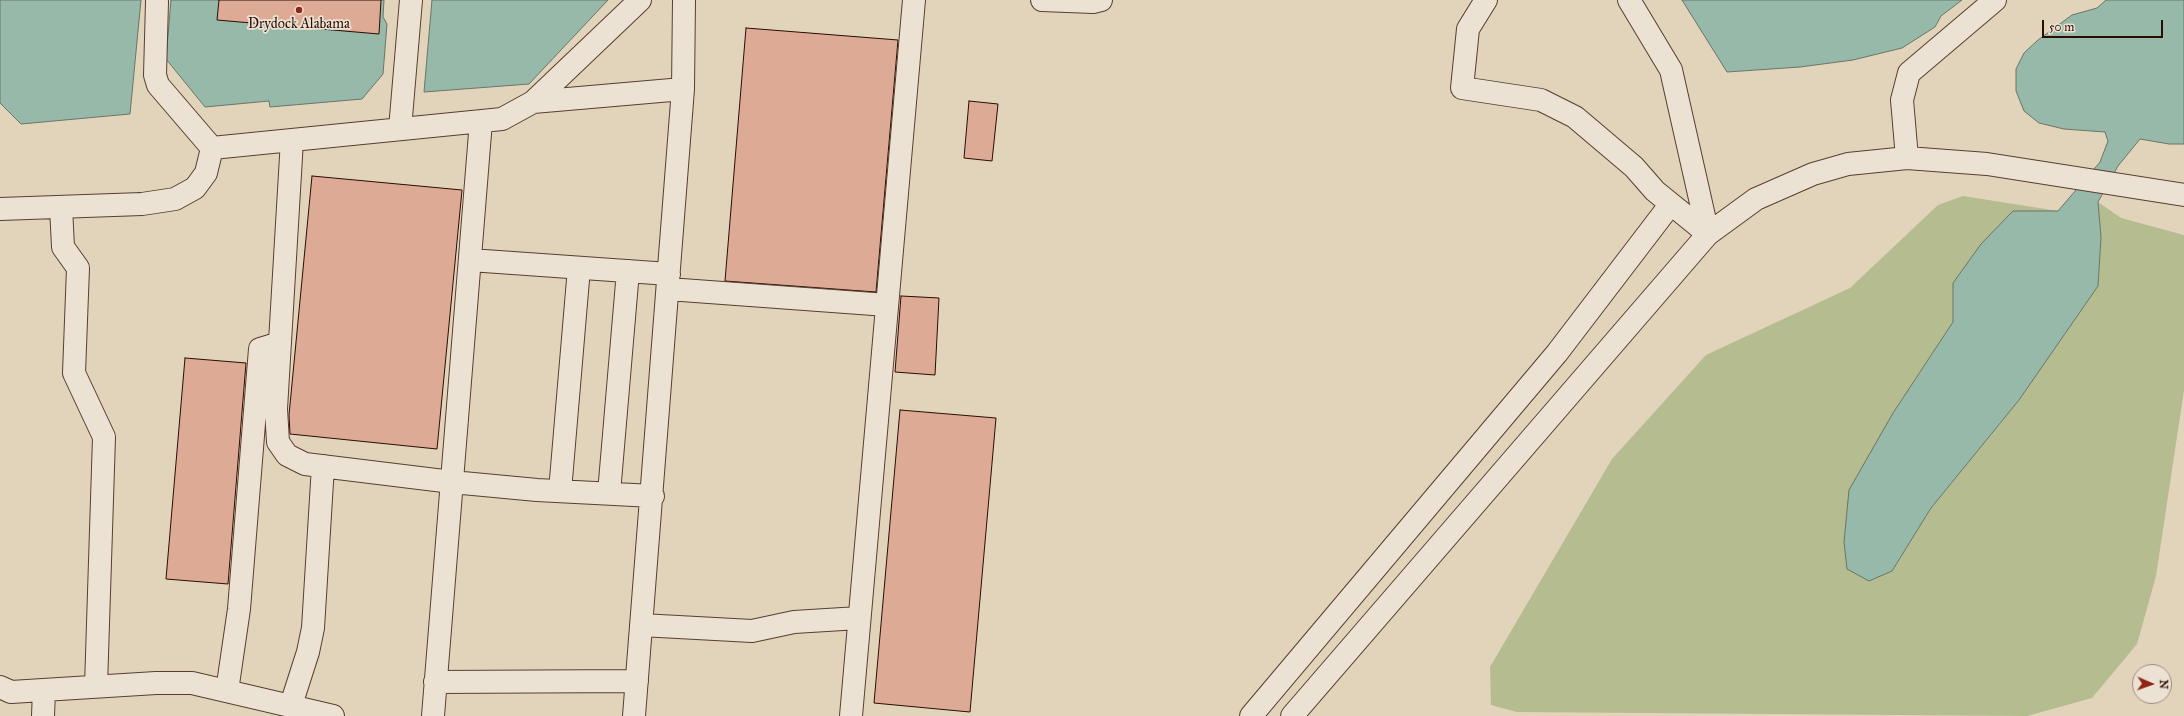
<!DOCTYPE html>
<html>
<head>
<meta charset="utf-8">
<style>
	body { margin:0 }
	#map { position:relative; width:2184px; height:716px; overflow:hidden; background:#e2d3bb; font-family:"IM FELL Great Primer",serif }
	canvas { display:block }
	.north { position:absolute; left:2132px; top:664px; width:40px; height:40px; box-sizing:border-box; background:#ece2d3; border:1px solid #9e8c7f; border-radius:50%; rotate:92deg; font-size:11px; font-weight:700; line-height:16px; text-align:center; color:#2a0c02 }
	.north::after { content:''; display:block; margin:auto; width:14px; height:18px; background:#8f2418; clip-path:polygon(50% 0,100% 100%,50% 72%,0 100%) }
	.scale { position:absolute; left:2042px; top:20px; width:121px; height:18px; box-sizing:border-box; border:2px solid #2a0c02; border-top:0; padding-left:5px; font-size:12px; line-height:14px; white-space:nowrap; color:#2a0c02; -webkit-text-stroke:3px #ece2d3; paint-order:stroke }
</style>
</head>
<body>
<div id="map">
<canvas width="2184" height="716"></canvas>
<div class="north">N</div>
<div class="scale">50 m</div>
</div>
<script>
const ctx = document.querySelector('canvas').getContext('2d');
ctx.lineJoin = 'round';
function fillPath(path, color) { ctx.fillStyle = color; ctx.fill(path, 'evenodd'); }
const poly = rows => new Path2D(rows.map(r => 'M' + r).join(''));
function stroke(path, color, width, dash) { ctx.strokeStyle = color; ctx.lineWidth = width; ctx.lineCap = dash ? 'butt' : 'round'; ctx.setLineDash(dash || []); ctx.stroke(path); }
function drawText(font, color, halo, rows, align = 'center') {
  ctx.font = font + ' "IM FELL Great Primer",serif'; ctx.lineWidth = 3.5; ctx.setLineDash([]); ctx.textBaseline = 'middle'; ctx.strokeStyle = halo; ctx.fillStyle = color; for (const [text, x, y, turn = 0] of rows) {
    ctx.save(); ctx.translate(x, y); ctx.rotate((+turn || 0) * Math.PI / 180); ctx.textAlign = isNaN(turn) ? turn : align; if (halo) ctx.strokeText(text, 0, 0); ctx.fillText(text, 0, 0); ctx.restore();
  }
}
fillPath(poly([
	[1963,196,2058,211,2013,211,1953,283,1953,322,1893,413,1892,571,1931,508,2019,400,2098,286,2101,237,2098,202,2121,218,2184,235,2184,390,2156,576,2137,644,2092,698,2027,716,1517,712,1491,705,1490,667,1612,459,1706,355,1850,288,1938,205]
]), '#b4bc90');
const water = poly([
	[0,0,141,0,130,114,21,124,0,103,0,0],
	[171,0,384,0,383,17,387,24,383,74,362,99,270,107,269,101,205,107,166,59,171,0],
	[432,0,608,0,529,84,424,92,432,0],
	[1682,0,1962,0,1941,16,1935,27,1902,48,1853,60,1800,67,1727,72,1682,0],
	[2106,0,2184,0,2184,144,2169,144,2140,139,2118,166,2098,202,2101,237,2098,286,2019,400,1931,508,1892,571,1869,581,1847,569,1844,542,1849,490,1893,413,1953,322,1953,283,1981,244,2013,211,2058,211,2100,162,2108,141,2105,132,2064,129,2039,123,2024,111,2016,91,2016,69,2024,53,2038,40,2072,15,2097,8,2106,0]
]);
fillPath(water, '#96b9aa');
stroke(water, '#6b7467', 1);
const building = poly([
	[219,0,381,0,379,34,217,20,219,0],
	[746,28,898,40,876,292,725,281,746,28],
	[969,101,998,104,992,161,964,158,969,101],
	[312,176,462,190,437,449,290,434,289,415,312,176],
	[901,296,939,298,935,375,895,372,901,296],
	[185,358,246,363,228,584,166,579,185,358],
	[900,410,996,418,970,712,874,703,900,410]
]);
fillPath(building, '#ddab95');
stroke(building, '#2a0c02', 1);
const minor = poly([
	[1042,0,1093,2,1101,0],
	[1486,0,1468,29,1462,88,1541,100,1575,117,1634,167,1655,191,1708,234],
	[1629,0,1671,70,1708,234],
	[533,102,683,89],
	[400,129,411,0],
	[292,140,276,409,278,442,287,455,305,464,452,482,537,490,653,496],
	[212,148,502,119,533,102,640,0],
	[1907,158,1902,100,1909,73,1995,0],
	[61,207,63,247,78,268,74,373,104,437,96,686],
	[0,209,142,204,175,199,195,188,206,173,212,148,158,85,155,75,157,2],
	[470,260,669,274],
	[668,289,887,305],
	[560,491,579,268],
	[609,493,628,271],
	[641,625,752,631,794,622,859,618],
	[435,682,637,681],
	[0,687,11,692,156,683,192,683,333,716],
	[227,691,239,609,260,349,280,343],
	[291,705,308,652,313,628,323,466],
	[43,716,44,690],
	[433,716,481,121],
	[634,716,683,89,684,0],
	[851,716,914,0],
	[1251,716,1557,353,1670,205],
	[1292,716,1708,234,1756,199,1813,174,1848,164,1907,158,1987,164,2184,195]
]);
stroke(minor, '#583e30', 24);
stroke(minor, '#ece2d3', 22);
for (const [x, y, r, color] of [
	[299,10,4,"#8f2418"]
]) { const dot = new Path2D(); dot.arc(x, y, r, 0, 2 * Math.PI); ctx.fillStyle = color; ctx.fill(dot); stroke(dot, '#ece2d3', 1.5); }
drawText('14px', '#2a0c02', '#ece2d3', [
	["Drydock Alabama",299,25]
]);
</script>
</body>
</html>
